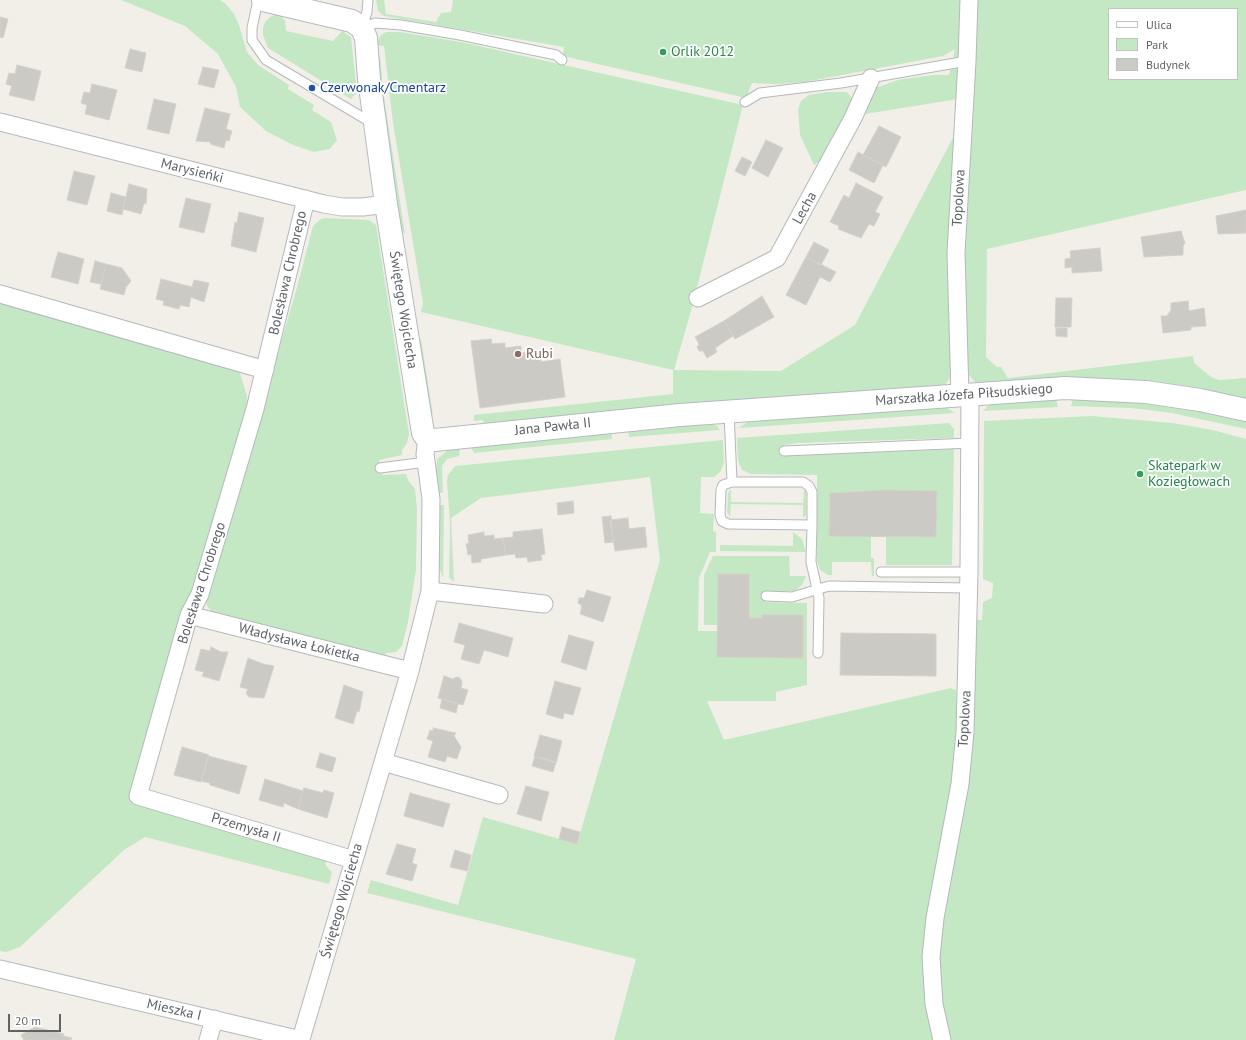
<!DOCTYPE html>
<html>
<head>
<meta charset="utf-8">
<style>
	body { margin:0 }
	#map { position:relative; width:1246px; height:1040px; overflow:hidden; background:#f1efe8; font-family:"PT Sans",sans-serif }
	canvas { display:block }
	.legend { position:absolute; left:1108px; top:8px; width:130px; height:72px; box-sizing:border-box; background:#fff; border:1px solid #bfc1c3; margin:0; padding:5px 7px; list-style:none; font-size:12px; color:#5f6368 }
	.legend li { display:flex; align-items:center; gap:8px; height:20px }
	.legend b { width:20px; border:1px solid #bfc1c3 }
	.scale { position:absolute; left:8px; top:1014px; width:53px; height:18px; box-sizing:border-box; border:2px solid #5f6368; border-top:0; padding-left:5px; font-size:12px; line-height:14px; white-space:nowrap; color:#5f6368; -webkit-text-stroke:3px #fff; paint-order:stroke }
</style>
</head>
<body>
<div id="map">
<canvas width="1246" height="1040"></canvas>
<ul class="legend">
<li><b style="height:5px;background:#fff"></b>Ulica</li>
<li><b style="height:11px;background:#c5e8c4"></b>Park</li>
<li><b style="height:11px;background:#cccac5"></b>Budynek</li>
</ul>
<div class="scale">20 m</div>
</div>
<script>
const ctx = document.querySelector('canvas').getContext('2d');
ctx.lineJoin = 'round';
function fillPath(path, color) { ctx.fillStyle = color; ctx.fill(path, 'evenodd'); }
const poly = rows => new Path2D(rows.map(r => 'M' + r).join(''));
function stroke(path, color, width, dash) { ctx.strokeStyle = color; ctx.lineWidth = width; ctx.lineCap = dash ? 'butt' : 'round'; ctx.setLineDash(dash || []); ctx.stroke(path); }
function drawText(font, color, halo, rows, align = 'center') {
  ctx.font = font + ' "PT Sans",sans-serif'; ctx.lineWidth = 3.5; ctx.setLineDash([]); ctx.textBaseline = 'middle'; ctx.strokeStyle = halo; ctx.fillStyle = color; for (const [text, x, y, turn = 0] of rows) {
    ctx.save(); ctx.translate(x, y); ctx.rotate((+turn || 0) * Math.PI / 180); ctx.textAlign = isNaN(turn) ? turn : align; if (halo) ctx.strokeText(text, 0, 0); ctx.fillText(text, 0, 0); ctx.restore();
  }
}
fillPath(poly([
	[121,0,220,0,226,4,234,14,239,25,247,52,258,65,289,85,288,89,314,105,312,110,331,122,337,140,330,149,314,152,293,145,266,131,240,107,236,87,218,54,185,26],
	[376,0,384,0,386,14,436,22,441,13,451,12,453,0,1246,0,1246,190,987,249,986,357,997,367,1001,367,1008,378,1193,356,1194,363,1211,377,1219,380,1246,378,1246,400,980,384,975,382,968,374,961,254,947,264,950,281,952,375,945,385,933,388,484,426,483,420,474,421,474,415,673,394,673,370,421,312,423,303,393,123,384,46,375,45,381,35,386,32,400,32,461,42,743,105,691,311,674,370,781,371,855,325,959,126,958,99,865,114,875,88,898,80,933,75,949,75,955,49,943,56,805,82,778,84,752,83,746,98,563,56,564,47,384,16,378,11],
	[1109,9,1237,9,1237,79,1109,79],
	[279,13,285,21,286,31,333,41,342,31,351,37,357,92,351,99,268,48,263,35,263,28,265,22,270,17],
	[376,56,380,56,383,90,405,234,399,228],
	[828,92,847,92,852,98,848,111,831,144,820,161,814,165,800,135,798,110,801,101,809,95],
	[326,218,369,220,376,225,409,434,407,443,402,450,402,455,379,460,382,475,406,474,408,480,415,489,417,509,416,569,408,622,402,646,396,652,386,653,385,656,294,639,215,615,207,606,206,598,296,291,313,226,321,219],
	[0,304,220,362,239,370,247,396,246,416,234,459,137,768,134,790,326,860,325,864,332,873,329,884,145,837,124,850,20,947,6,952,0,951],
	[421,339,433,415,429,408,419,342],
	[1056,399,1058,407,983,411,990,404],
	[1073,399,1131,401,1173,406,1246,422,1246,429,1172,413,1131,408,1071,406],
	[935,406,947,408,955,413,739,428,750,420],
	[1092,416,1172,423,1213,430,1246,439,1246,1040,949,1040,939,991,938,945,967,793,973,714,976,620,982,620,983,602,992,598,993,583,983,579,984,421],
	[709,423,717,426,720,430,629,437,628,430],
	[949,423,954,429,954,438,799,443,784,445,785,456,954,449,952,565,886,565,886,537,936,537,937,491,886,490,830,493,829,536,871,536,871,558,874,558,874,576,872,576,871,562,832,562,832,575,828,575,820,570,817,561,817,475,751,474,742,470,738,461,737,438],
	[611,431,612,439,474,453,470,446],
	[723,440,724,462,721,471,714,477,701,477,700,513,714,514,713,531,716,532,716,552,710,552,699,578,698,631,717,631,803,615,762,615,762,618,749,618,749,574,718,574,718,625,704,625,704,575,713,556,789,556,790,576,806,576,802,585,795,591,766,591,765,602,807,603,807,685,776,692,776,701,707,701,724,740,951,688,956,690,958,756,931,902,936,1040,614,1040,636,959,367,893,371,880,458,905,483,817,577,844,660,560,650,477,481,498,451,518,454,582,449,577,450,523,447,481,448,475,455,466],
	[460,447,459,456,447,459,442,466,443,493,439,493,436,472,437,459,448,450],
	[731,489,731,502,803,503,804,490,806,492,806,515,803,518,803,505,731,504,730,517,727,512,728,493],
	[439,505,444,505,443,578,438,564],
	[793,532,802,539,806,552,720,551,720,545,793,546]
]), '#c5e8c4');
const building = poly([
	[0,17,8,19,3,38,0,37,0,17],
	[130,49,146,53,142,72,125,68,130,49],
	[17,65,41,71,34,101,9,95,12,86,6,84,9,73,15,74,17,65],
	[203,67,219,70,214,88,198,84,203,67],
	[92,84,117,90,109,120,85,114,87,105,81,103,84,92,90,93,92,84],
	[154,99,176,104,169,134,147,129,154,99],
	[205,108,230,114,226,129,232,131,229,141,226,140,224,148,210,144,211,142,196,141,205,108],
	[879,126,901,137,886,167,863,155,879,126],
	[766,140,783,148,768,177,752,168,766,140],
	[858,152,883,165,874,183,849,170,858,152],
	[742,157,752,162,745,176,735,171,742,157],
	[74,171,95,176,87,205,67,200,74,171],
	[856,183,883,197,875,212,880,214,874,226,869,224,861,238,838,229,839,226,830,222,844,195,849,198,856,183],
	[129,184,147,189,146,204,144,203,141,214,123,209,129,184],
	[111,193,126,197,122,215,107,211,111,193],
	[186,198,211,204,204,233,179,227,186,198],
	[1246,210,1246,233,1218,234,1216,216,1246,210],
	[239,212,264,218,256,252,231,246,235,222,237,223,239,212],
	[1181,231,1185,243,1183,246,1183,255,1144,257,1141,237,1181,231],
	[814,242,829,250,821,265,806,257,814,242],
	[1100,248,1102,271,1072,273,1072,267,1065,268,1065,259,1071,258,1070,251,1100,248],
	[58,252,84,259,78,284,51,277,58,252],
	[806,257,836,272,830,282,820,277,806,305,786,295,806,257],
	[95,261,106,264,101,284,90,282,95,261],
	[106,264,122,268,131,281,126,287,124,295,100,289,106,264],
	[161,279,192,287,194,280,209,283,204,302,191,297,189,307,180,305,179,309,163,305,164,301,156,299,161,279],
	[762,296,774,317,735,339,724,321,762,296],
	[1056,298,1072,298,1071,327,1055,327,1056,298],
	[1188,301,1189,311,1204,308,1206,326,1191,327,1191,330,1163,333,1161,316,1167,316,1171,310,1171,303,1188,301],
	[724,321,733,336,715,348,717,352,707,358,703,351,699,351,697,347,699,344,695,337,724,321],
	[1056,328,1067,328,1067,337,1056,336,1056,328],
	[491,339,492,344,505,343,505,348,521,346,521,353,540,350,541,362,560,359,565,397,480,408,471,341,491,339],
	[886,490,937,491,936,537,829,536,830,493,886,490],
	[573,501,574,513,558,515,557,503,573,501],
	[611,516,613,542,605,543,602,517,611,516],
	[628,518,629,529,645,527,647,547,615,551,610,520,628,518],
	[542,529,545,554,541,555,542,560,528,562,527,557,516,558,515,554,506,555,503,538,513,537,513,532,542,529],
	[484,532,484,536,494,535,494,539,503,538,506,555,481,559,481,562,472,563,471,554,468,555,466,544,469,543,468,535,484,532],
	[718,574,749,574,749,618,762,618,762,615,803,615,803,658,717,657,718,574],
	[587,590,611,597,603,622,580,614,582,606,578,603,579,598,584,598,587,590],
	[459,623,513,638,508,657,484,650,479,664,461,659,465,645,454,642,459,623],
	[841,633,936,634,936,676,840,675,841,633],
	[569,635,594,642,586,670,561,662,569,635],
	[211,647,221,652,228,652,219,681,202,676,204,672,195,670,201,649,210,651,211,647],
	[248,658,263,664,274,666,264,698,249,697,246,693,248,689,240,687,248,658],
	[444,676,453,679,456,677,460,678,462,682,461,688,468,690,463,705,438,698,444,676],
	[555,681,581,688,573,715,564,713,563,719,546,714,555,681],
	[344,685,363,692,359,712,357,711,353,724,335,718,344,685],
	[442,699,458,704,456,713,440,708,442,699],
	[433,728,456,733,454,736,461,747,457,759,447,756,445,762,428,757,433,741,427,739,430,730,433,731,433,728],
	[540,735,562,741,556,763,534,756,540,735],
	[182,747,209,755,201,782,174,775,182,747],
	[320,753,336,758,332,772,316,767,320,753],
	[208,756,247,766,239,794,210,785,210,783,201,781,208,756],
	[535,756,556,762,553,772,532,766,535,756],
	[265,779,303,791,298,809,284,803,283,807,259,800,265,779],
	[526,786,549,792,541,821,517,814,526,786],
	[304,788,323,793,324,790,334,793,327,818,298,809,304,788],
	[410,793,450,804,443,827,404,816,410,793],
	[562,827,580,832,577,844,559,839,562,827],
	[397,844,416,849,412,863,417,865,412,881,386,874,397,844],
	[455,850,471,855,467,871,450,867,455,850],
	[35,1027,64,1034,63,1036,72,1038,71,1040,24,1040,21,1035,35,1027]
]);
fillPath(building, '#cccac5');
stroke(building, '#d6d1c6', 1);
const lane = poly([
	[258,0,252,28,252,40,266,60,372,123],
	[362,28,375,23,401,25,460,35,556,55,562,60],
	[362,28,367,12,368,0],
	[745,102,760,93,841,83,967,61],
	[729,412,732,482],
	[784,451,971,443],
	[380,468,426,462],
	[812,525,728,524,722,521,720,515,721,490,723,485,732,482,803,482,809,486,812,492,812,525,811,562,819,598,818,653],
	[881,572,969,572],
	[766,596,792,597,829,586,969,588]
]);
const street = poly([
	[0,122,324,204,342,207,363,207,386,204],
	[306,199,255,409,200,594,189,615,138,796,354,860],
	[0,294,265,370],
	[698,298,777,258,853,118,871,78],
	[960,395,956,253,967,61,969,0],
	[430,591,544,604],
	[189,615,410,671],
	[383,762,499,795],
	[0,969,301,1040],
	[301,1039,410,671,430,591,431,499,425,454,427,439],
	[208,1040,214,1019],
	[942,1040,934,1004,931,957,935,918,960,784,965,732,969,572,970,395]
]);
const secondary = poly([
	[263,0,352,21,362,28,366,38,369,79,386,204,423,433,427,439,435,440,680,415,1065,388,1146,392,1200,400,1246,410]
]);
stroke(lane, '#b5b8bc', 11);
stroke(street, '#b5b8bc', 19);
stroke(secondary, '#b6babf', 24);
stroke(lane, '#fff', 9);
stroke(street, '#fff', 17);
stroke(secondary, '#fff', 22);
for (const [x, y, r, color] of [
	[663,52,4,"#2e9e5b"],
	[312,88,4,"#1a4fb4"],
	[518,354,4,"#8d6e63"],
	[1140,474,4,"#2e9e5b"]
]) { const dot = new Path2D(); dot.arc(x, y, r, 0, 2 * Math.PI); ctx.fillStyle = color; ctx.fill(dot); stroke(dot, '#fff', 1.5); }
drawText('14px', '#27864d', '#fff', [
	["Orlik 2012",671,52],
	["Skatepark w",1148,466],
	["Koziegłowach",1148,482]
], 'left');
drawText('14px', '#164399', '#fff', [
	["Czerwonak/Cmentarz",320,88]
], 'left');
drawText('14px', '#5f6368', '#fff', [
	["Marysieńki",192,171,14],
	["Topolowa",959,198,-87],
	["Lecha",805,208,-61],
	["Bolesława Chrobrego",288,273,-77],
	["Świętego Wojciecha",403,310,81],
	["Marszałka Józefa Piłsudskiego",964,395,-4],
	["Jana Pawła II",553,427,-6],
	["Bolesława Chrobrego",202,583,-72],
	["Władysława Łokietka",299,643,14],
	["Topolowa",965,719,-87],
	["Przemysła II",246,828,17],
	["Świętego Wojciecha",342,901,-74],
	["Mieszka I",174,1010,13]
]);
drawText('14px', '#785e54', '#fff', [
	["Rubi",526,354]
], 'left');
</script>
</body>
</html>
